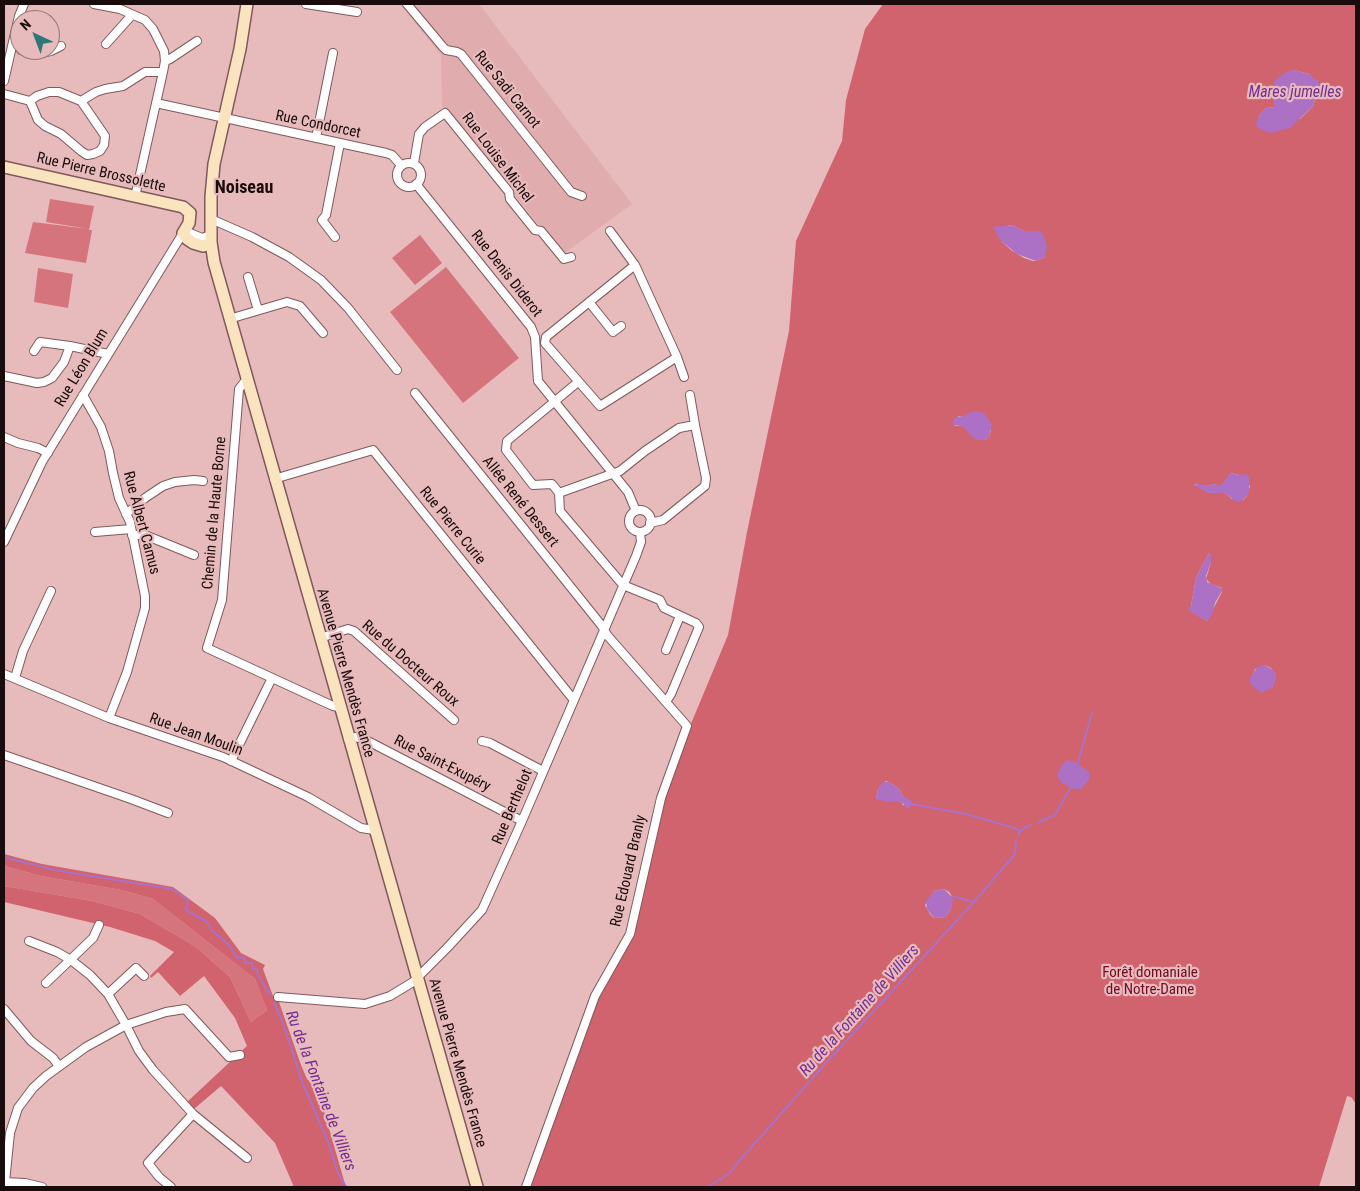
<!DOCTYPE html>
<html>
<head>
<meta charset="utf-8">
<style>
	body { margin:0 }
	#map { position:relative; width:1360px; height:1191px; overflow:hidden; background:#e7bbbc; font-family:"Roboto Condensed",sans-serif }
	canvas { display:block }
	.frame { position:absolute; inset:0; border:5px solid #1a0b0c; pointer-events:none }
	.north { position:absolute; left:10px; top:10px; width:50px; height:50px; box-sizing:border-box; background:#e7bbbc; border:1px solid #957576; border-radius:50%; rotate:317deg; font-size:14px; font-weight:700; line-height:20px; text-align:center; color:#1a0b0c }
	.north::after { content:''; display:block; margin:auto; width:18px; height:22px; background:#2d7777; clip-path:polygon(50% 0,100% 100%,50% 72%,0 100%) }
</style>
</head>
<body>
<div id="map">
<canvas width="1360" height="1191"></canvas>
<div class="frame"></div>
<div class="north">N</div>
</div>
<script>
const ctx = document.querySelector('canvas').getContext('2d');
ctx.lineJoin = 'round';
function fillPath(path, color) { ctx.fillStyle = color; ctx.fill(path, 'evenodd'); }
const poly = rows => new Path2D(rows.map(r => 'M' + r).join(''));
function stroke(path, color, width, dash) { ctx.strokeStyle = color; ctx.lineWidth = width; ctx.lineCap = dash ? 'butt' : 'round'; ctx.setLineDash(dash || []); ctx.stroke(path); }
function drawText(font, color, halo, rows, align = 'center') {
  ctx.font = font + ' "Roboto Condensed",sans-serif'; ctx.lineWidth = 4.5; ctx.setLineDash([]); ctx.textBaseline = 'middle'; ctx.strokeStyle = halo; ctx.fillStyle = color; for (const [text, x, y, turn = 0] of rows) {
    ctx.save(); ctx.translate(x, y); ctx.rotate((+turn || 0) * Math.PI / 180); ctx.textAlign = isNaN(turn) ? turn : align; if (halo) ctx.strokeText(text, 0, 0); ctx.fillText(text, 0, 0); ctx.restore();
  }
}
fillPath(poly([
	[400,4,479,4,632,204,563,254,442,106,441,55]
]), '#e0acae');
fillPath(poly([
	[50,199,94,206,89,230,92,230,86,263,25,253,33,222,89,229,46,222],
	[420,235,442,263,415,285,392,258],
	[446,267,519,358,463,403,390,312],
	[38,268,73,274,68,308,34,302],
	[4,866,41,876,121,890,153,899,255,979,267,1010,251,1022,230,977,196,947,140,914,92,901,4,886]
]), '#d5747c');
fillPath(poly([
	[883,4,1356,4,1356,1104,1351,1097,1347,1096,1319,1187,527,1187,597,998,631,936,660,798,728,635,747,532,789,331,796,241,842,141,846,100,865,29],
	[1294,70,1309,74,1320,87,1313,106,1300,119,1258,117,1266,108,1275,107],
	[1008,225,1012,225,1024,231,1039,231,1045,257,1036,261,1033,261,1024,258,1011,250,1001,241],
	[958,416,963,416,991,430,989,437,985,440,962,426,955,426],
	[1231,473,1239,475,1250,486,1247,496,1243,500,1232,499,1225,493,1209,493,1194,484,1208,486,1215,484,1220,487],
	[1209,553,1211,562,1206,579,1211,584,1222,588,1222,592,1207,621,1189,610,1191,606,1196,578],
	[1265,665,1271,668,1276,676,1272,688,1250,683,1255,669],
	[886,781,894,785,900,790,902,796,908,799,903,806,902,802,898,801,876,799,878,789],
	[944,889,949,892,952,896,951,909,946,917,934,918,930,914,925,905,934,891],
	[4,854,42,864,173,887,215,918,241,953,265,965,263,969,273,996,279,1002,301,1065,307,1079,318,1090,345,1184,348,1187,294,1187,275,1143,221,1086,194,1109,187,1102,247,1046,235,1018,204,976,180,996,158,972,151,978,150,976,174,952,155,941,110,927,4,902,4,886,92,901,140,914,196,947,230,977,251,1022,267,1010,255,979,153,899,121,890,41,876,4,866]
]), '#d0636e');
fillPath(poly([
	[1294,70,1309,74,1314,79,1318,80,1320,87,1313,106,1290,128,1271,133,1262,130,1256,126,1258,117,1266,108,1275,107,1272,93,1275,80,1286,72],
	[1012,225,1024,231,1039,231,1043,234,1047,246,1045,257,1036,261,1017,254,1001,241,993,227],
	[974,411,984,413,992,424,989,437,985,440,976,440,962,426,952,425,955,417,963,416],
	[1231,473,1239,475,1246,474,1249,477,1249,492,1247,496,1240,502,1235,501,1225,493,1209,493,1193,485,1199,484,1208,486,1215,484,1220,486],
	[1209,553,1211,555,1211,562,1206,576,1207,582,1223,589,1215,603,1212,615,1207,621,1188,610,1191,606,1196,578],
	[1265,665,1273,670,1276,674,1276,680,1272,688,1261,693,1250,683,1250,679,1257,667],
	[1067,760,1075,762,1089,772,1089,780,1081,789,1074,789,1062,783,1057,776,1061,766],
	[883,782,888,782,894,785,900,790,902,796,911,800,911,806,909,808,906,808,902,802,898,801,887,802,876,799,878,789],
	[944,889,952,897,953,901,951,909,946,917,934,918,927,909,926,901,934,891]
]), '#ac70c4');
stroke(poly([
	[1077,766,1092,713],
	[911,804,966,814,1011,827,1021,831],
	[1039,822,1055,815,1072,785],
	[1018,834,1024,828,1031,825],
	[4,857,54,870,172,889,188,900,186,910,206,921,212,930,230,946,237,958,244,957,245,963,252,963,253,969,257,969,258,975,266,989,266,991,270,992,269,995],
	[952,896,974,902],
	[274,1002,283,1023,303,1084,328,1142,338,1173,346,1187],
	[708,1187,730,1173,739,1161,825,1064,974,902,1015,854,1016,841]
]), '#ac70c4', 2);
const street = poly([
	[94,4,120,9,145,20,153,29,164,51,165,61,163,72,135,197],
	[306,4,357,12],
	[407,4,443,47,446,50,457,52,461,54,571,192,582,196],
	[106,44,132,15],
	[21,50,38,54,51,51,61,46],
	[165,61,170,59,197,41],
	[4,81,19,16,24,4],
	[49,92,59,92,81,101,105,136,104,145,100,151,93,154,87,155,81,151,61,134,45,126,38,120,30,101,37,96,49,92],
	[4,94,30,101],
	[81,101,96,92,105,89,123,86,145,72,163,72],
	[156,103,386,153,392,155,401,165],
	[316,138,333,53],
	'397 175a12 12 0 1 1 24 0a12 12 0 1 1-24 0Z',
	[414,163,419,134,425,127,445,113,509,192,510,199,535,230,541,231,564,259,571,257],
	[416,184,531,327,535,337,538,381,628,492,636,511],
	[211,219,252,237,289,257,321,280,348,308,397,370],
	[610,231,635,265],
	[335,237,322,220,326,215,340,143],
	[248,277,258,310],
	[589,302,613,332,621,326],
	[229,319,287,302,300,306,323,333],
	[34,351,40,342,70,346],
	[677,357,600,406,545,343,546,337,635,265,677,357,684,377],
	[4,376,37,383,44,382,52,378,64,362,70,346,108,354],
	[246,380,239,389,222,600,207,648,333,706,339,707],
	[578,382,507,441,506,450,533,485,552,484,559,493,560,511,623,585,660,600,664,608,696,623,699,627,671,694,666,702],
	[415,393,602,626,607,635,687,726,661,798,630,934,595,996,526,1187],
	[83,395,101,427,109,451,113,473,119,498,130,522,145,596,145,608,127,672,109,718],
	[690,395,695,425],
	[4,437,18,443,38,448,48,453],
	[274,479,373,450,573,699],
	[559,493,620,471,645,451,679,428,695,425,706,478,705,486,663,520,650,523],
	'629 521a11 11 0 1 1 22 0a11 11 0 1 1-22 0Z',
	[126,514,145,498,163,486,175,482,194,480,203,481],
	[95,532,131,529],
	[132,535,145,535,194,555],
	[4,542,42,462,183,233,190,233,202,238,211,235],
	[320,638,348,629,354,631,454,720],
	[666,650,680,616],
	[4,674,109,718,223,757,308,797,361,828,374,830],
	[15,678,23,651,51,591],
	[348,739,355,737,364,739,522,821],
	[482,741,490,743,543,771],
	[4,755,131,799,168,813],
	[231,761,272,678],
	[29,941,57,952,71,960,90,975,108,994,126,1025,166,1012,185,1009,229,1057,240,1055],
	[46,983,93,938,99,925],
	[108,994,136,968,144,976],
	[278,997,365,1004,390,996,413,982,447,948,482,910,522,821,636,556,641,542,640,532],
	[4,1009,31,1041,53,1058,59,1066],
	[193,1114,247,1158],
	[4,1182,25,1183,42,1187],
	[5,1182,10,1133,18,1108,33,1088,46,1076,86,1047,126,1025,139,1051,153,1070,193,1114,148,1163,159,1177,171,1187]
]);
const secondary = poly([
	[247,4,240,49,214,164,211,197,211,242,214,262,477,1187],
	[4,167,183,207,190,213],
	[190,213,189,223,183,233,187,239,193,243,203,246,206,245]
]);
stroke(street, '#7f595b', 10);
stroke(secondary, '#7f595b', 14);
stroke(street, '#fff', 8);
stroke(secondary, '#f9e4bf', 11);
drawText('15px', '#1a0b0c', '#e7bbbc', [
	["Rue Sadi Carnot",507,90,51],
	["Rue Condorcet",318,125,12],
	["Rue Louise Michel",497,158,53],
	["Rue Pierre Brossolette",101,173,13],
	["Rue Denis Diderot",506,274,52],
	["Rue Léon Blum",82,368,-59],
	["Allée René Dessert",520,502,51],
	["Chemin de la Haute Borne",215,513,-85],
	["Rue Albert Camus",141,523,75],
	["Rue Pierre Curie",452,526,51],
	["Rue du Docteur Roux",410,664,41],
	["Avenue Pierre Mendès France",345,673,74],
	["Rue Jean Moulin",196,735,20],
	["Rue Saint-Exupéry",442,764,27],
	["Rue Berthelot",513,807,-67],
	["Rue Edouard Branly",629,871,-77],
	["Avenue Pierre Mendès France",457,1063,74]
]);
drawText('15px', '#710a23', '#e7bbbc', [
	["Forêt domaniale",1150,973],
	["de Notre-Dame",1150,990]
]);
drawText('italic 16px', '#762c91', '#e7bbbc', [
	["Mares jumelles",1295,93],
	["Ru de la Fontaine de Villiers",860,1011,-48],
	["Ru de la Fontaine de Villiers",320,1091,69]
]);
drawText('bold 18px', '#1a0b0c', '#e7bbbc', [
	["Noiseau",244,188]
]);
</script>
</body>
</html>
